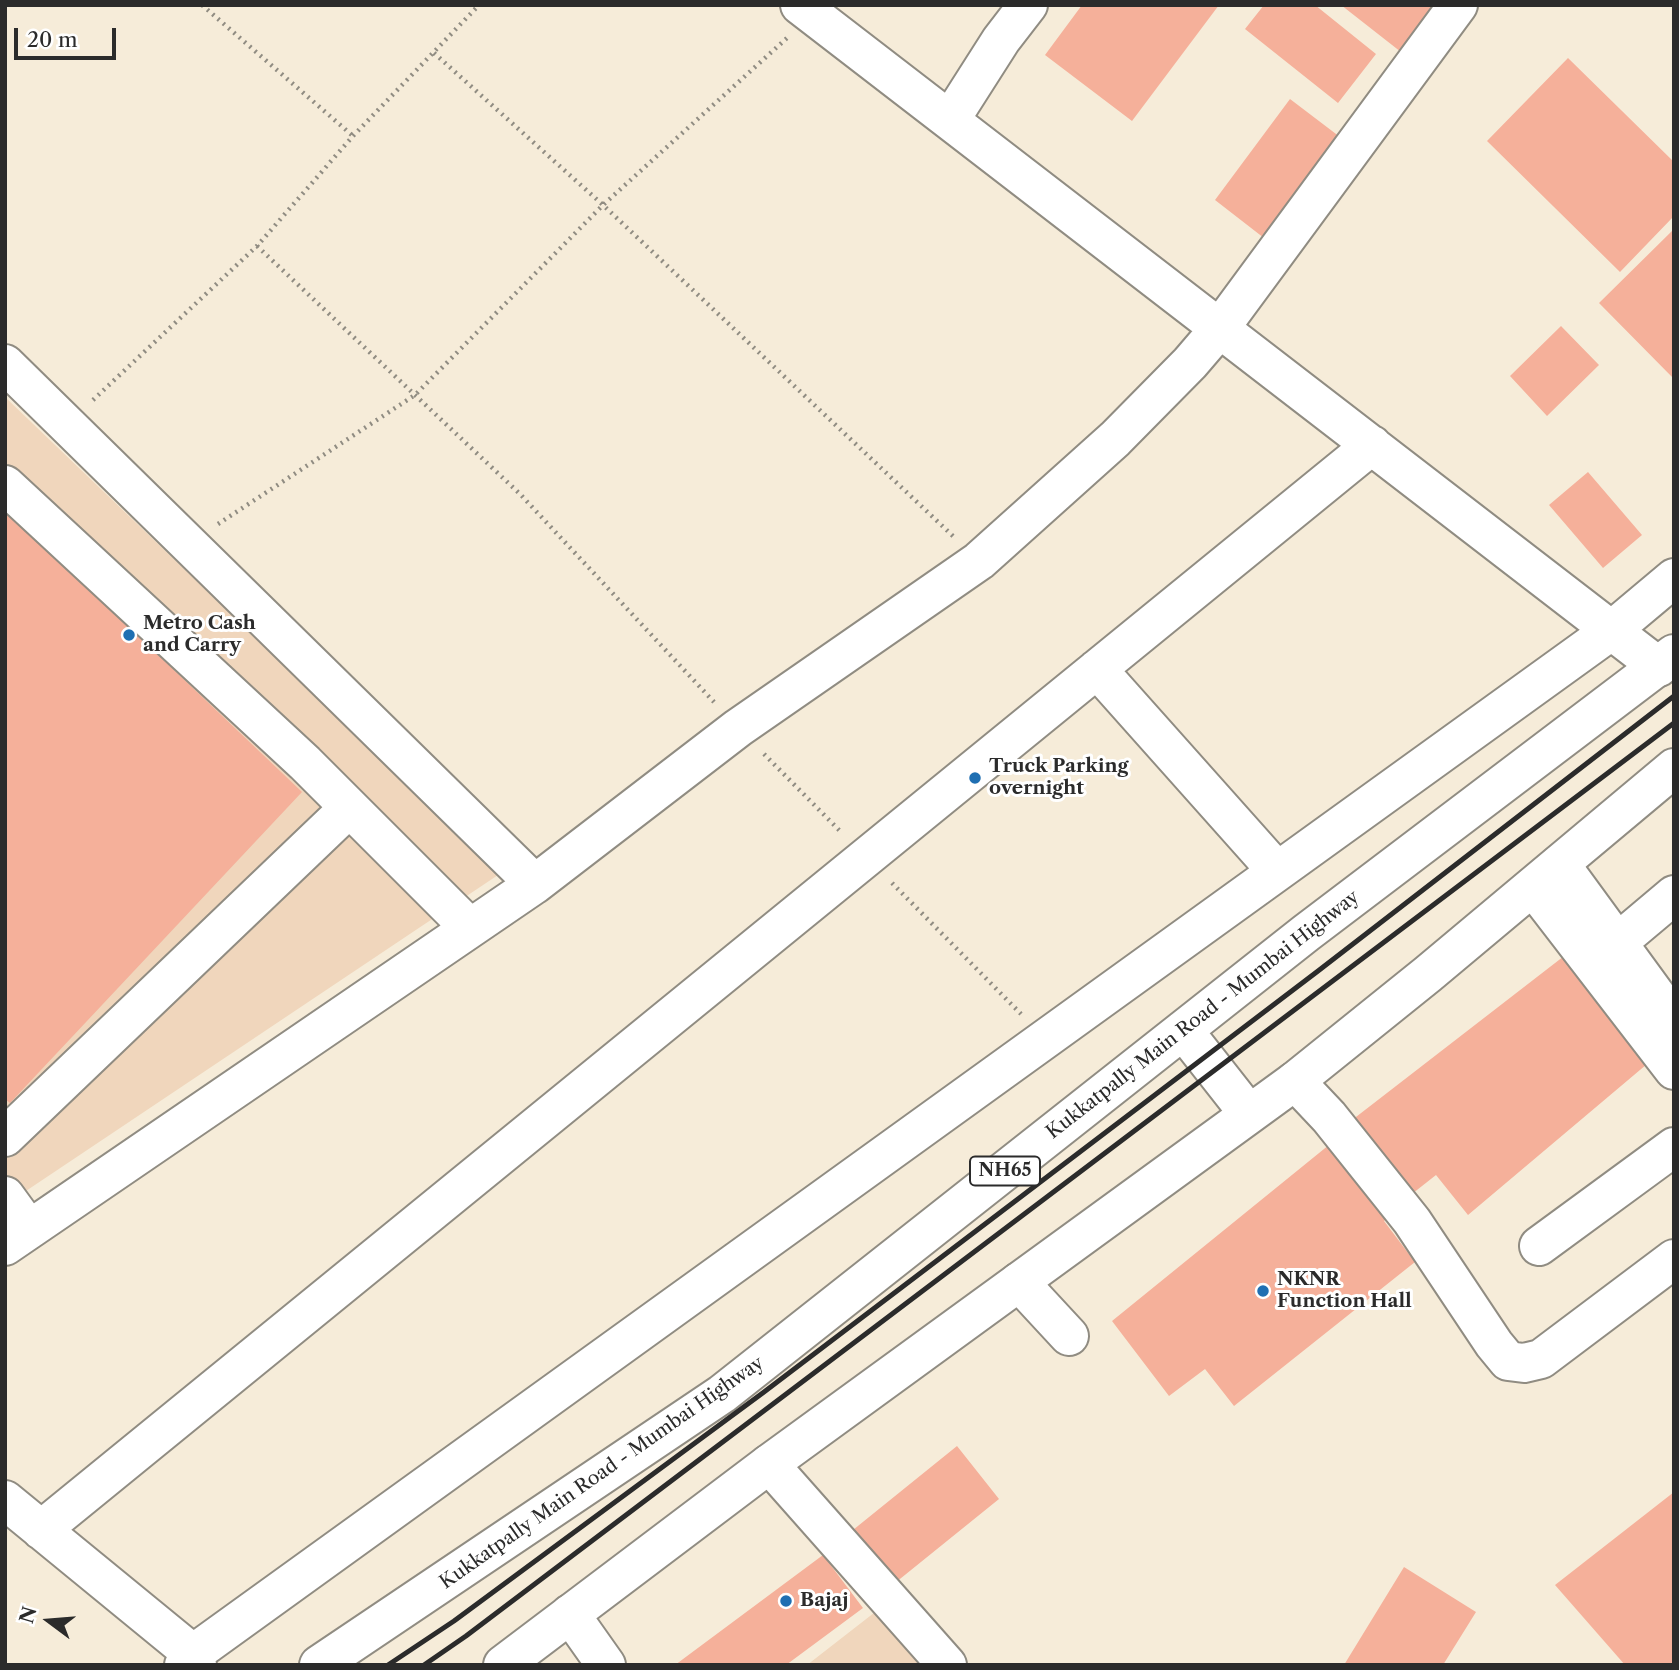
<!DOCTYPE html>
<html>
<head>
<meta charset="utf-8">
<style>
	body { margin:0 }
	#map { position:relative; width:1679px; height:1670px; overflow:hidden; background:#f6ecd9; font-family:"Libre Caslon Text",serif }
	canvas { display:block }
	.frame { position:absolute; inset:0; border:7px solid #2b2b2b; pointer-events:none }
	.north { position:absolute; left:14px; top:1586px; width:70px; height:70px; -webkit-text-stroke:5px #fff; paint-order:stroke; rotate:286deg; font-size:19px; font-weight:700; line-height:28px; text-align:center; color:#2b2b2b }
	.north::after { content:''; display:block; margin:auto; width:24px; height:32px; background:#2b2b2b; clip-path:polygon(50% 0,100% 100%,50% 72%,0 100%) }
	.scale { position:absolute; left:14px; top:28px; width:102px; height:32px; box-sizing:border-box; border:4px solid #2b2b2b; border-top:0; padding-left:9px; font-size:21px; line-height:24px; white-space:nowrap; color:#2b2b2b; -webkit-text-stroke:5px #fff; paint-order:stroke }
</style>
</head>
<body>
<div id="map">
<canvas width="1679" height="1670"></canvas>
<div class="frame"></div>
<div class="north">N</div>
<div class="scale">20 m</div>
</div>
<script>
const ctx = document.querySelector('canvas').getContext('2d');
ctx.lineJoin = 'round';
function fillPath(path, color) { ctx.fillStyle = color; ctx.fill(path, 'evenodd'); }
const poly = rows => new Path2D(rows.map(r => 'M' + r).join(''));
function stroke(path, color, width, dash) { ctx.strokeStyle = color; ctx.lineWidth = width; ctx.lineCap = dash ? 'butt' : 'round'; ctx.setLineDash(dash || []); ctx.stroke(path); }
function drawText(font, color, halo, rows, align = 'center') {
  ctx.font = font + ' "Libre Caslon Text",serif'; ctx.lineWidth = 6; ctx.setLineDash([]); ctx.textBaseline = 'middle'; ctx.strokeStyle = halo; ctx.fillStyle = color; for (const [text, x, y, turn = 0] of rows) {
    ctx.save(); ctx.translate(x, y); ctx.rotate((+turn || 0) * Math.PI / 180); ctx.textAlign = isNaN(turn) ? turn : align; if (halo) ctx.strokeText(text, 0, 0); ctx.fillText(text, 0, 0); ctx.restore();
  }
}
fillPath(poly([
	[5,397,501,873,5,1205],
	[879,1609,930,1665,807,1665]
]), '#f0d6bc');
fillPath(poly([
	[1082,5,1219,5,1132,121,1045,55],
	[1264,5,1315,5,1376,54,1338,103,1245,29],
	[1341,5,1438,5,1401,52],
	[1568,58,1674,162,1674,216,1620,272,1487,141],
	[1290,99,1340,137,1264,238,1215,200],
	[1674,229,1674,379,1599,303],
	[1561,326,1599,365,1547,416,1510,376],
	[1588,472,1642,535,1603,568,1549,505],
	[5,509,302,792,10,1103,5,1099],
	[1568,953,1653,1059,1468,1215,1436,1175,1403,1201,1343,1127],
	[1340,1136,1397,1210,1384,1221,1415,1262,1234,1406,1205,1369,1169,1396,1112,1321],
	[957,1446,999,1499,890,1587,848,1534],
	[1674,1492,1674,1665,1625,1665,1555,1585],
	[823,1555,863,1608,786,1665,675,1665],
	[1404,1567,1476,1612,1443,1665,1344,1665]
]), '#f5b09a');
const minor = poly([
	[800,5,1659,667],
	[950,120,1001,40,1028,5],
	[5,364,535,884,738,728,979,561,1115,439,1190,363,1220,328,1458,5],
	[5,485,305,763,470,928],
	[1097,669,1277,871],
	[1560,864,1674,1020],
	[1533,887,1674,1070],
	[1617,943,1674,895],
	[1295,1081,1329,1117,1412,1221,1494,1344,1508,1361,1524,1363,1541,1359,1674,1259],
	[5,1137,349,808],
	[5,1196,29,1229],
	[5,1246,535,884],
	[1539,1246,1674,1147],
	[1019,1282,1069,1336],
	[769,1464,947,1665],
	[5,1500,193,1654,197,1665],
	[41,1530,1372,445],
	[570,1614,606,1665],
	[184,1665,193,1654,1612,630,1674,578]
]);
const highway = poly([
	[1183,1030,1249,1114],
	[319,1665,722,1394,1306,933,1674,654],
	[503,1665,769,1464,1295,1081,1428,974,1674,768]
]);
stroke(minor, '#908c82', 42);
stroke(highway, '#908c82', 42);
stroke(poly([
	[202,5,353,136],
	[434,53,603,205,954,537],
	[257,246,520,494,714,702],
	[93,400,257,246,353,136,479,5],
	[218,524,415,395,603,205,787,38],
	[764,754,841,832],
	[892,883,1021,1014]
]), '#908c82', 4.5, [2, 5]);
stroke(minor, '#fff', 38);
stroke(highway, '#fff', 38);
stroke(poly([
	[388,1665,454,1621,764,1392,1318,971,1674,696],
	[424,1665,466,1636,1674,723]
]), '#2b2b2b', 5);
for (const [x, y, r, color] of [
	[129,635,7,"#1f6fb2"],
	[975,778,7,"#1f6fb2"],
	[1263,1291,7,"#1f6fb2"],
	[786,1601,7,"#1f6fb2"]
]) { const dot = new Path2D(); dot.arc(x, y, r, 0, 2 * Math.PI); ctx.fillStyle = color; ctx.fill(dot); stroke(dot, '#fff', 2.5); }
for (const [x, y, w] of [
	[1005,1171,70]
]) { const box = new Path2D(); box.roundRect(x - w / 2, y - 14.5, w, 29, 5); ctx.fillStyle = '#fff'; ctx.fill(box); stroke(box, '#2b2b2b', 2); }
drawText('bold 18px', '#2b2b2b', null, [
	["NH65",1005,1171]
]);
drawText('bold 19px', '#2b2b2b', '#fff', [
	["Metro Cash",143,624],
	["and Carry",143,646],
	["Truck Parking",989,767],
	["overnight",989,789],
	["NKNR",1277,1280],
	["Function Hall",1277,1302],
	["Bajaj",800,1601]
], 'left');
drawText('19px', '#2b2b2b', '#fff', [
	["Kukkatpally Main Road - Mumbai Highway",1203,1015,-38],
	["Kukkatpally Main Road - Mumbai Highway",602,1473,-35]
]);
</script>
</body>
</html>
